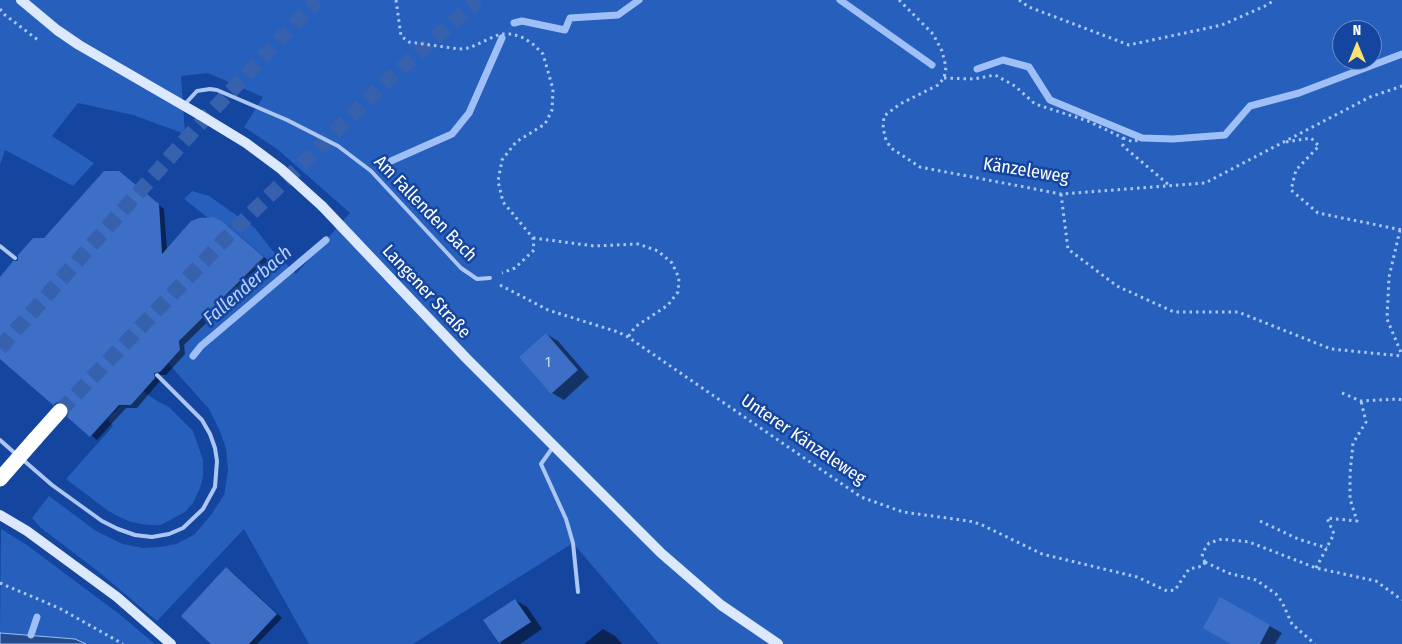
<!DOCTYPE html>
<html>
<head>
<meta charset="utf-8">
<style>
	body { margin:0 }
	#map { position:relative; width:1402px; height:644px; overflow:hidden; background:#14459f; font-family:"Fira Sans Condensed",sans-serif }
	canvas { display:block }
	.north { position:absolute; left:1332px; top:20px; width:50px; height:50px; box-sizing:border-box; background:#14459f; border:1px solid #728fc5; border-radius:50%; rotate:0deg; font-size:14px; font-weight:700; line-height:20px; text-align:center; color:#fff }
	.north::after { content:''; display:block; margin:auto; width:18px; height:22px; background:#ffe16f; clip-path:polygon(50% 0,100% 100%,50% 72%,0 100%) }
</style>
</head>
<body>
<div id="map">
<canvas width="1402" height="644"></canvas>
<div class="north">N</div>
</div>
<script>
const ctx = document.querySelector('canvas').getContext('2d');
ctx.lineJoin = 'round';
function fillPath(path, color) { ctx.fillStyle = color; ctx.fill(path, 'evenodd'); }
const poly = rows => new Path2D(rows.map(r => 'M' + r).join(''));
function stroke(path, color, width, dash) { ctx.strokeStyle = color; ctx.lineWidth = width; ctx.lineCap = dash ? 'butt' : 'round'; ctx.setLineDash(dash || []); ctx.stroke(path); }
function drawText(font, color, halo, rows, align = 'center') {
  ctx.font = font + ' "Fira Sans Condensed",sans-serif'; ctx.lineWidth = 5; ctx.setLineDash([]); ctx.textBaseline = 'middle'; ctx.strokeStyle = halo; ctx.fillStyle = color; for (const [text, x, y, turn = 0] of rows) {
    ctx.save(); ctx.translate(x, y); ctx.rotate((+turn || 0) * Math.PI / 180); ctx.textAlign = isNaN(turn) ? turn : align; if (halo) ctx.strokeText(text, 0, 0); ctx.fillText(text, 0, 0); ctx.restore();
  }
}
fillPath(poly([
	[0,0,1402,0,1402,644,659,644,573,543,413,644,309,644,244,529,157,621,99,572,41,528,32,518,49,496,96,531,123,544,143,548,160,547,176,544,194,535,211,515,224,495,228,471,226,449,220,431,209,409,168,363,180,351,180,342,182,338,264,257,222,221,213,217,207,217,184,199,192,191,209,196,255,228,272,250,296,274,350,213,277,149,244,127,263,97,208,73,181,76,185,134,133,115,78,103,52,136,94,163,73,186,5,150,0,165],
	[1342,30,1372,30,1372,60,1342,60],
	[143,391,157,401,169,407,193,431,203,460,203,477,200,488,193,503,185,512,161,525,147,525,131,522,117,516,107,510,66,479,113,426,107,419,120,406,131,405],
	[1,529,27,545,75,581,118,613,155,644,86,644,75,639,0,633]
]), '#275fbd');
const water = poly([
	[0,633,75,639,86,644,0,644,0,633]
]);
fillPath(water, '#24498d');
stroke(water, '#9ec0f7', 1);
fillPath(poly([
	[119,172,164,209,167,250,228,226,269,261,184,345,185,354,166,375,159,375,160,381,137,408,126,408,97,440,69,416,70,408,68,404,60,407,54,404,0,357,0,279],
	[546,334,558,341,589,377,564,400,552,393],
	[227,569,232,572,282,618,257,644,213,644],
	[1221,599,1282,633,1275,644,1233,644],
	[515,600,527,607,542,629,520,644,502,644,500,642],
	[603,629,615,636,622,644,584,644]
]), '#0007');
stroke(poly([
	[840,0,932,65],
	[514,23,522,21,565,30,570,18,618,15,639,0],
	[977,69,1003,60,1029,67,1050,100,1142,138,1173,139,1225,135,1250,106,1299,93,1402,54],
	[382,165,452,134,469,113,502,38],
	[193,356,201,346,326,240],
	[31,635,37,617]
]), '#9ec0f7', 7);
fillPath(poly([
	[104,171,119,171,159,204,162,254,191,221,199,218,213,217,222,221,264,257,179,341,180,350,160,372,154,373,155,378,131,405,119,405,90,437,67,417,69,409,66,404,58,402,53,405,0,359,0,277,13,261,18,261,18,255,33,238,44,238],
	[546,333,578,370,551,394,519,357],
	[226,567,277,614,249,644,211,644,181,616],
	[1220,597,1270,625,1260,644,1231,644,1203,628],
	[515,599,531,622,499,643,483,620]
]), '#3d6fc6');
stroke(poly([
	[0,348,195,129,317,0],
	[60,411,228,236,388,80,478,0]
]), '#3761ad', 15, [15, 8]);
stroke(poly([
	[396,0,401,36,409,42,459,49,469,48,500,34,512,34,524,38,534,45,543,54,553,89,552,110,545,124,516,142,502,160,498,181,503,202,533,238,534,250,515,268,502,273],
	[899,0,933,34,942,51,946,67,944,78,938,85,900,104,884,116,883,128,886,140,891,148,920,167,1061,194,1205,183,1370,97,1402,86],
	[1019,0,1029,7,1129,45,1222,25,1265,6,1275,0],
	[0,9,5,15,38,40,40,38],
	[944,78,974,79,995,75,1015,86,1035,104,1088,121,1123,138,1123,146,1169,185],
	[1123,138,1133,142,1142,138],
	[1286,142,1311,138,1319,146,1296,170,1291,190,1318,213,1402,230],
	[1061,194,1068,249,1117,286,1174,312,1238,312,1331,349,1402,356],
	[1400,230,1389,277,1387,319,1402,355],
	[533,238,594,246,638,244,658,251,672,263,679,278,678,292,668,305,635,327,628,337],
	[500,285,548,310,618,332,628,337,861,497,903,512,969,521,980,524,1042,554,1137,577,1167,591,1175,590,1189,569,1203,566,1205,562],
	[1342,393,1361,401,1398,399,1402,400],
	[1260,521,1298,539,1327,548],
	[1205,562,1202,557,1203,552,1209,543,1222,539,1249,542,1316,568,1376,581,1402,600],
	[1205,562,1228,573,1256,580,1276,594,1282,602,1292,624,1315,644],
	[1316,568,1334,534,1327,518,1357,521,1350,499,1350,474,1353,443,1366,422,1361,401],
	[0,583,59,608,123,644]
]), '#acc7f4', 3, [2.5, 4]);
stroke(poly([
	[185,104,197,91,210,89,217,90,287,120,338,146,371,171,461,268,477,279,490,278],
	[0,246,15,258],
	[0,440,17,455],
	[553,447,541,464,566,519,573,543,578,592],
	[22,459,52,485,102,521,118,529,135,535,152,537,169,534,183,528,203,509,215,487,217,461,215,448,210,434,202,420,157,375]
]), '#acc7f4', 4);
stroke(poly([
	[21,0,57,30,79,45,200,115],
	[322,206,466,358,661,553,721,605,778,644],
	[0,515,27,531,117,597,171,644]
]), '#dce8fd', 10);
stroke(poly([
	[35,439,60,411]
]), '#fff', 15);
stroke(poly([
	[200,115,246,143,281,169,322,206]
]), '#dce8fd', 10);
stroke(poly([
	[0,479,35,439]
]), '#fff', 15);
drawText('15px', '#cedbf1', null, [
	["1",548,363]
]);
drawText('18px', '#fff', '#14459f', [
	["Känzeleweg",1026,171,9],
	["Am Fallenden Bach",425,209,46],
	["Langener Straße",426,292,47],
	["Unterer Känzeleweg",803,440,34]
]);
drawText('italic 19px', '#b9d1fa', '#14459f', [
	["Fallenderbach",248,286,-41]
]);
</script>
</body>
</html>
